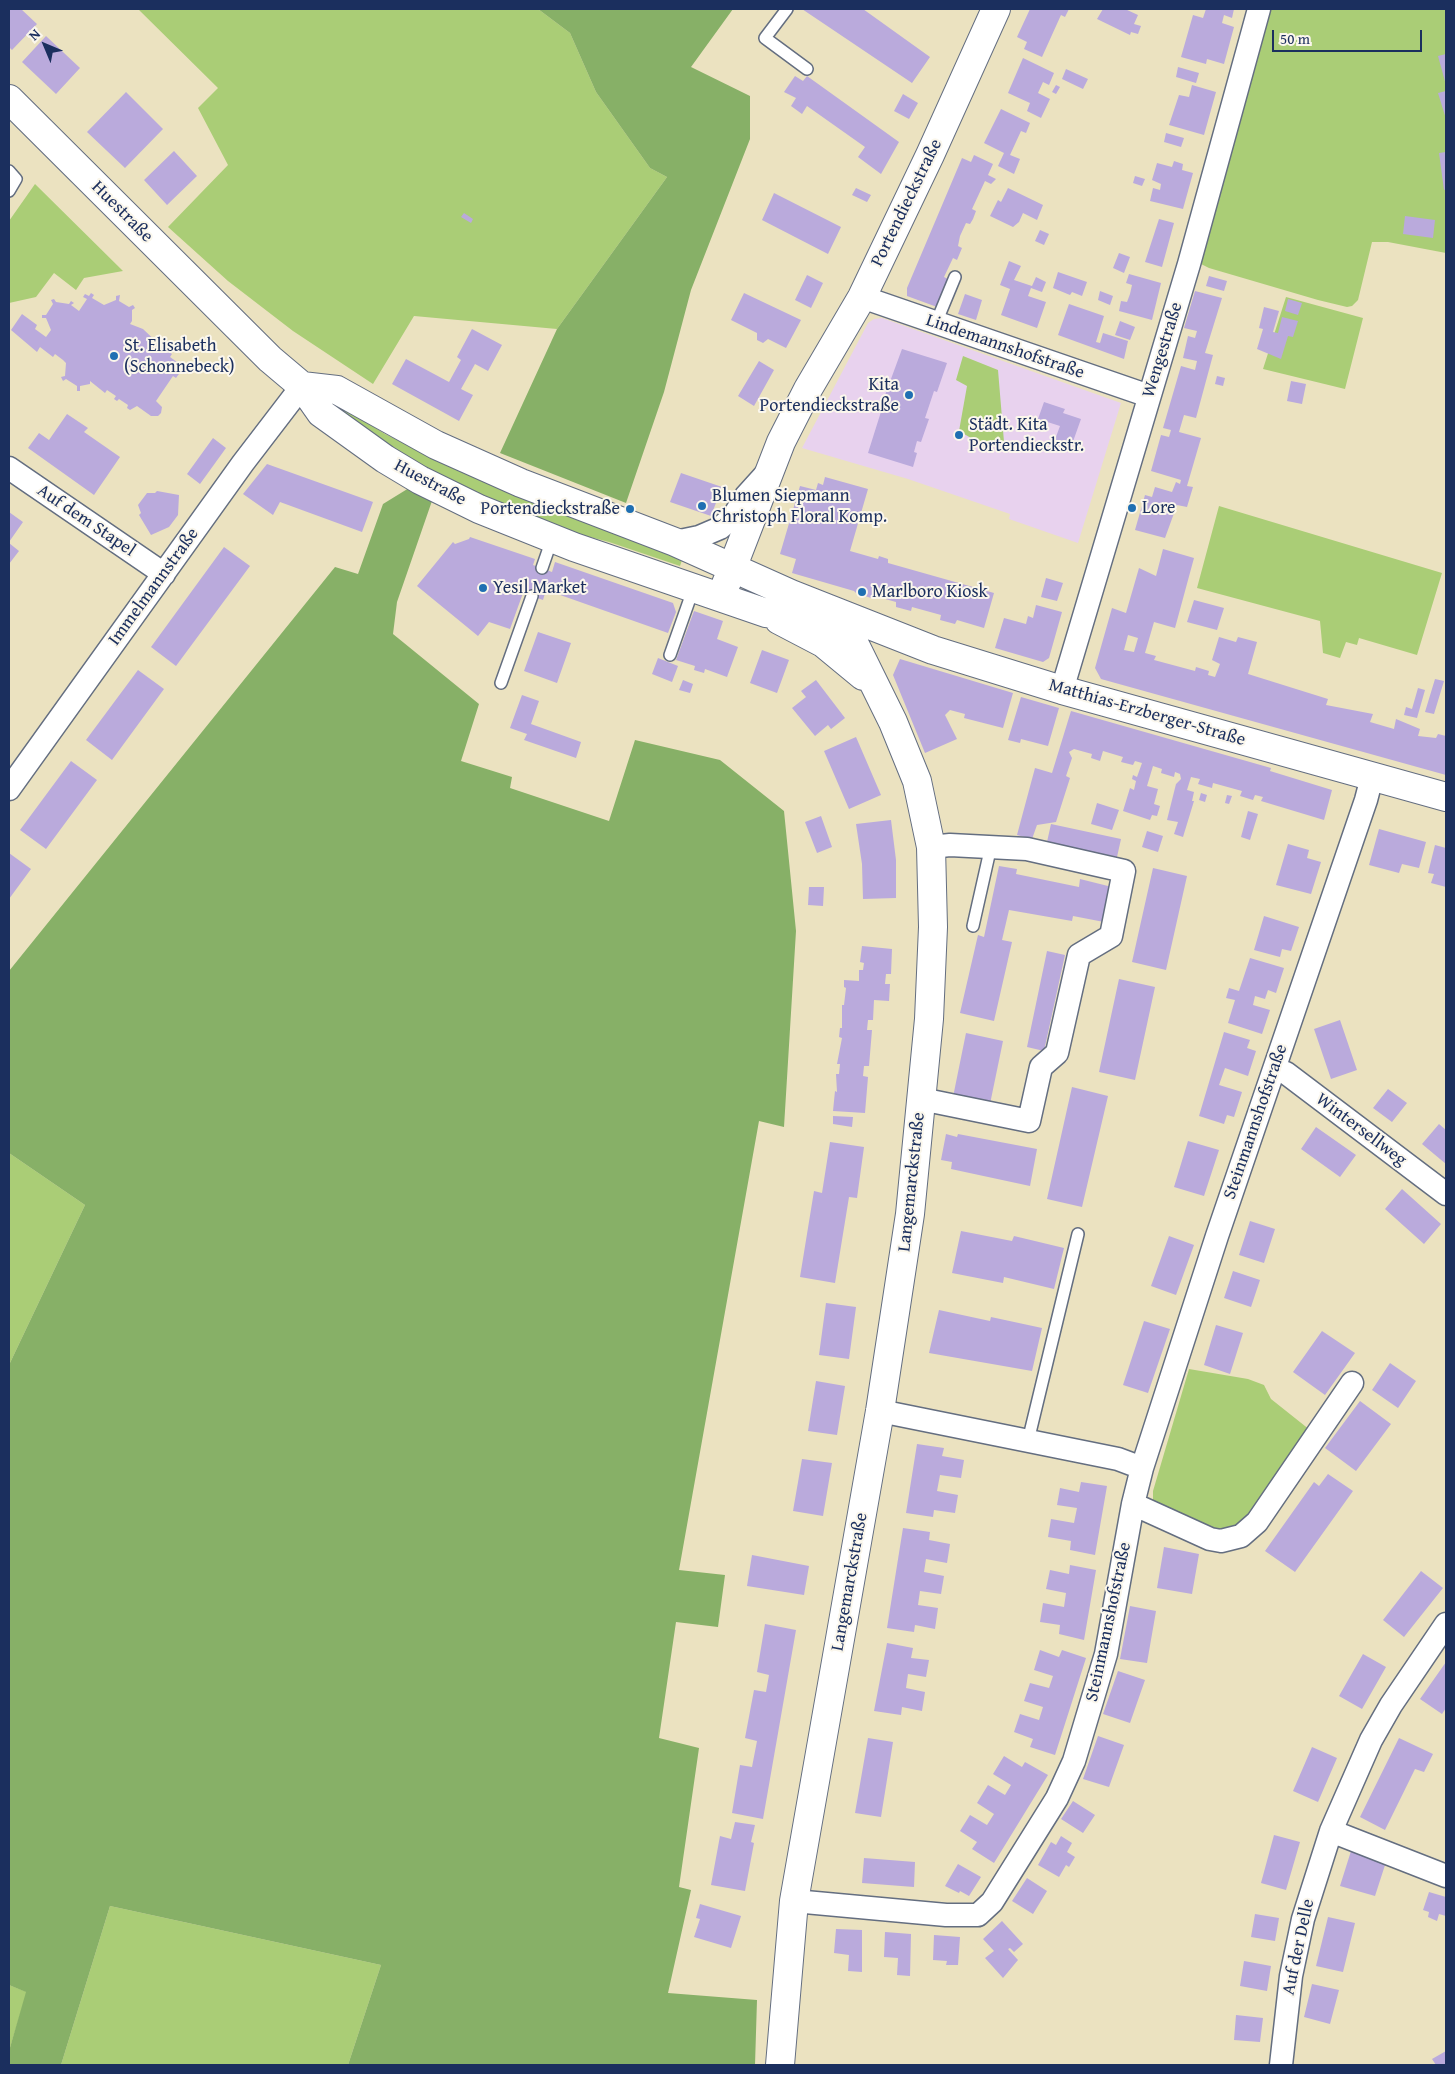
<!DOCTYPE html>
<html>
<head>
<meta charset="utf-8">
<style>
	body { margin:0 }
	#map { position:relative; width:1455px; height:2074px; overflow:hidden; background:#ebe2c0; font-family:"Gentium Book Plus",serif }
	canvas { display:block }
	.frame { position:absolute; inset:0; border:10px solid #1b2f5e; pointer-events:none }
	.north { position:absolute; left:20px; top:20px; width:50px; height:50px; -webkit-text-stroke:4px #fbf7ec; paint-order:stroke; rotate:315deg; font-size:14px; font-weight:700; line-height:20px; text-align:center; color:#1b2f5e }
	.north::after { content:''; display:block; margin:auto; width:18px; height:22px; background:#1b2f5e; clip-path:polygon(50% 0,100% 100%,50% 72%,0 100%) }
	.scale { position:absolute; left:1272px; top:30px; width:150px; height:22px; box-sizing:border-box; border:2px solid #1b2f5e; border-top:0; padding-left:6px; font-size:15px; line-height:18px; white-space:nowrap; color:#1b2f5e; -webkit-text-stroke:4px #fbf7ec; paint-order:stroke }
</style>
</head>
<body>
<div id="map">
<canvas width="1455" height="2074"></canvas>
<div class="frame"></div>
<div class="north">N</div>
<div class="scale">50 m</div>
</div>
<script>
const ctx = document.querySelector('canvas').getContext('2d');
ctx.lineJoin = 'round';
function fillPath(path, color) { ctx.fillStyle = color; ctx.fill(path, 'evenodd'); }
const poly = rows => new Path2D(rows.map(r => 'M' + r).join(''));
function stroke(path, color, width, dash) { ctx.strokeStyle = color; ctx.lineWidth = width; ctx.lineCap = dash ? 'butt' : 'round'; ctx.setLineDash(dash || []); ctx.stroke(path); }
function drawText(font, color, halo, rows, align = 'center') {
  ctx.font = font + ' "Gentium Book Plus",serif'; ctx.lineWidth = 4; ctx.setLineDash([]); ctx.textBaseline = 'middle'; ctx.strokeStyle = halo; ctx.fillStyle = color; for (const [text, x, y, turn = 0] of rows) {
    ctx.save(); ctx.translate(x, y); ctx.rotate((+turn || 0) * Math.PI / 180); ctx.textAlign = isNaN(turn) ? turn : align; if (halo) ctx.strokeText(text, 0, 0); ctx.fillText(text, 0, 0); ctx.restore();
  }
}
fillPath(poly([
	[882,318,1121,403,1078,543,1009,519,1010,514,908,479,802,448,868,323,874,319]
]), '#e8d2ee');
fillPath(poly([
	[138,9,538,9,570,33,596,92,650,168,667,177,557,329,414,316,373,384,293,331,228,281,168,227,228,165,198,108,218,88],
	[1269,9,1446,9,1446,253,1388,242,1372,242,1358,300,1352,306,1347,307,1318,300,1209,268,1201,264,1200,259],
	[35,184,123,271,84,278,76,290,54,273,36,297,9,303,9,221],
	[1286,297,1363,318,1345,389,1263,369],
	[963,356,998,370,1004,442,988,448,959,431,967,386,956,380],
	[336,403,385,434,418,450,683,557,680,566,609,542,540,524,422,469,331,404],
	[1219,506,1442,573,1417,655,1359,638,1357,645,1346,642,1340,658,1323,653,1320,621,1197,588],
	[9,1153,85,1205,9,1365],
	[1189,1369,1248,1379,1264,1385,1271,1399,1310,1430,1241,1527,1215,1532,1153,1501,1153,1491],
	[110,1906,381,1965,348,2065,61,2065],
	[9,1985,27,1992,9,2051]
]), '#aacd76');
fillPath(poly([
	[538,9,733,9,691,67,750,96,750,139,691,290,664,392,626,503,500,453,557,329,667,177,650,168,596,92,570,33],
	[409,488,433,498,397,602,393,634,479,704,461,761,512,777,510,788,609,821,635,740,720,760,784,811,796,931,784,1127,759,1121,679,1570,725,1575,718,1627,676,1622,659,1738,699,1748,679,1887,691,1890,668,1993,757,2000,755,2065,348,2065,381,1965,110,1906,61,2065,9,2065,9,2051,26,1992,9,1985,9,1365,85,1205,9,1153,9,971,335,567,358,574,383,504]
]), '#87b067');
fillPath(poly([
	[9,9,21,9,37,24,12,50,9,47],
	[802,9,863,9,930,57,912,83],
	[1030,9,1069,9,1065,17,1061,15,1042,57,1024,49,1027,42,1017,37],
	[1103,9,1125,9,1138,15,1134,24,1141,26,1138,34,1131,32,1130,35,1097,19],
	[1206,9,1234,9,1232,18,1224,15,1222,23,1234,27,1224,64,1207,59,1206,64,1181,57,1193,15,1203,18],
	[46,36,80,68,56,94,22,62],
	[1446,54,1446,85,1438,56],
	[1023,58,1054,73,1049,85,1043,82,1038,93,1050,99,1041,118,1027,111,1030,103,1008,93],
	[1178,67,1199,73,1196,83,1176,77],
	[1066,69,1088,79,1083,89,1062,79],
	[795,76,803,81,807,76,899,142,881,174,858,157,865,147,807,106,802,114,791,106,796,98,784,92],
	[1056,85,1060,87,1056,94,1052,92],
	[1192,85,1216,92,1204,135,1169,125,1179,95,1189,97],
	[1446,91,1446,119,1438,93],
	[126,92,163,129,125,168,87,132],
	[903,94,918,103,909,119,894,111],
	[1001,109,1030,123,1026,133,1021,131,1010,155,1020,159,1014,174,998,166,1004,153,984,143],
	[1166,133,1184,138,1181,147,1164,142],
	[174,151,197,176,167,205,144,180],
	[1446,152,1446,189,1444,190,1439,153],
	[974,155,993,164,988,175,996,179,991,184,985,181,972,209,976,211,973,219,970,224,966,223,960,236,958,246,962,248,957,260,953,258,944,277,948,279,937,307,907,296,907,288,962,158,971,162],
	[1174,161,1183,164,1182,170,1193,173,1183,209,1150,201,1153,188,1160,190,1161,184,1152,180,1157,163,1172,167],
	[1135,176,1145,179,1142,186,1133,183],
	[856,188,871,195,867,202,852,195],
	[1008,188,1043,205,1037,220,1023,213,1019,222,1013,227,990,216,998,200,1001,202],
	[774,193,841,227,828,254,762,220],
	[464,213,473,219,471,223,461,217],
	[1405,216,1435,220,1433,238,1403,234],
	[1159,219,1174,223,1162,267,1145,262],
	[1040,230,1049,234,1044,245,1035,241],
	[1119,253,1130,257,1124,273,1113,268],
	[1009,261,1021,266,1014,280,1032,286,1036,277,1046,282,1042,292,1031,288,1028,296,1046,302,1037,328,1001,315,1010,289,1000,285],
	[1058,272,1087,282,1082,296,1072,292,1070,295,1053,288],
	[1129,274,1161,283,1152,320,1119,311,1121,301,1127,302,1130,294,1132,285,1126,283],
	[807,275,823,283,811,308,795,300],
	[1209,276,1227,281,1224,291,1206,286],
	[1100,291,1113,296,1110,305,1098,300],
	[1195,291,1222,298,1205,353,1213,355,1196,418,1184,415,1179,432,1201,438,1187,486,1193,487,1187,507,1177,505,1165,538,1135,530,1145,495,1152,497,1155,487,1172,492,1176,482,1180,484,1181,480,1151,471,1161,435,1169,437,1171,430,1163,428,1181,366,1195,370,1197,361,1183,358,1188,336,1195,338,1197,331,1184,328],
	[91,293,94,295,92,298,104,305,116,300,116,296,120,295,119,301,129,307,133,305,135,308,132,310,132,321,130,324,143,329,165,350,168,347,171,348,169,352,172,354,170,357,184,367,176,378,173,376,156,401,162,407,161,413,158,416,151,416,137,406,130,410,127,408,128,405,119,399,117,401,114,399,116,396,107,390,105,393,90,381,90,384,80,386,80,391,77,391,77,386,66,379,63,381,61,377,65,376,66,363,63,360,55,354,53,357,40,347,37,352,11,330,22,314,37,325,35,329,46,337,51,330,46,318,42,318,42,315,46,315,53,304,51,300,54,299,56,302,69,304,71,301,74,303,71,305,79,311,87,299,83,297,85,294,89,296],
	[744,293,801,320,786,348,768,339,763,343,757,340,757,333,731,320],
	[965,294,982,300,976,320,958,314],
	[1288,299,1302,303,1298,315,1285,311],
	[1069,304,1104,316,1096,342,1100,343,1103,333,1128,341,1124,359,1058,335],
	[1264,307,1279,311,1273,332,1278,333,1282,317,1298,321,1293,337,1288,336,1281,359,1257,349,1263,329,1259,328],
	[1120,321,1135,327,1130,340,1115,335],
	[472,329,502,345,488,371,475,364,461,389,473,395,459,421,392,384,406,359,449,382,461,360,457,357],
	[902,349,947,363,937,392,934,391,925,418,929,419,921,442,917,441,914,452,917,453,913,467,868,453,885,399,884,398],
	[759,361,774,370,754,406,738,396],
	[1217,376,1225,378,1223,386,1215,384],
	[1291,381,1306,384,1302,404,1287,401],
	[1044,402,1065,409,1063,413,1081,419,1070,450,1053,445,1060,426,1038,419],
	[67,414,88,428,84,432,120,457,94,495,28,448,39,433,49,440],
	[213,438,226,448,200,484,187,474],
	[267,464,373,502,362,532,280,502,273,515,243,494],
	[681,473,722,487,711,516,670,502],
	[825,477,868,489,850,551,878,559,879,556,888,559,888,563,994,593,984,628,957,620,955,624,940,620,941,615,912,607,911,611,896,607,896,602,878,597,874,599,856,593,854,591,792,573,796,559,780,554,800,486,816,490,818,483,823,485],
	[157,491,179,495,178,515,169,527,151,535,139,515,141,513,138,505,147,493,155,493],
	[9,512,23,522,9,542],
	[470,537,535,559,533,565,552,572,555,562,673,603,676,612,668,633,546,590,543,600,523,593,510,629,489,622,478,636,417,586,453,542,455,544,469,539],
	[9,543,19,551,9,564],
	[224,547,250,566,176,666,151,647],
	[1163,549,1194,558,1175,628,1154,622,1145,653,1156,656,1154,660,1195,671,1196,667,1209,671,1208,675,1215,677,1220,664,1212,660,1219,637,1236,642,1238,637,1257,642,1248,674,1328,699,1326,705,1373,714,1370,722,1394,729,1396,719,1420,729,1418,736,1436,738,1438,734,1446,736,1446,775,1101,679,1095,668,1112,608,1126,613,1139,568,1156,576],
	[1128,635,1138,638,1134,652,1124,650],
	[1046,578,1063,583,1057,601,1041,597],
	[1194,600,1224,608,1217,630,1187,622],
	[1036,605,1062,612,1049,658,1043,662,995,648,1004,618,1026,624,1028,616,1033,618],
	[694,611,723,621,717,639,738,647,727,677,705,669,704,673,694,670,695,666,676,660],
	[538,632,571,643,557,683,524,671],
	[762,650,789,660,777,693,750,683],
	[658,658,678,666,672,682,652,674],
	[900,659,1013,693,1003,728,964,718,965,714,950,710,945,715,957,739,925,753,893,675],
	[138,670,164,689,112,760,86,740],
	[1435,679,1444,681,1434,714,1425,712],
	[683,680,693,684,690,693,679,690],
	[816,680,845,718,831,729,828,725,815,736,792,708,806,697,801,691],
	[1418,688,1425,690,1417,718,1404,715,1406,707,1412,709],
	[522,695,539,701,531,724,581,742,576,758,524,740,527,734,510,728],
	[1021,697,1059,708,1048,746,1021,739,1020,743,1008,740],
	[1071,711,1271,768,1270,771,1332,790,1324,820,1261,801,1263,797,1255,795,1253,800,1240,796,1242,791,1213,783,1212,788,1198,784,1200,779,1191,777,1187,790,1194,792,1192,801,1194,801,1183,837,1174,834,1178,822,1167,820,1176,784,1181,779,1180,774,1175,772,1174,777,1161,773,1162,769,1153,766,1147,786,1158,789,1154,804,1160,806,1157,816,1152,815,1150,820,1123,811,1130,788,1134,790,1136,781,1132,779,1133,775,1137,777,1142,763,1135,761,1133,765,1121,762,1123,757,1103,751,1100,761,1091,758,1092,754,1074,749,1069,752,1072,758,1066,776,1070,778,1056,822,1037,825,1032,839,1017,835,1035,768,1052,773],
	[856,737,881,795,849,809,824,751],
	[71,761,97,780,46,849,20,830],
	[1201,793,1207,795,1205,802,1199,800],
	[1227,795,1232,796,1229,804,1225,803],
	[1097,803,1119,810,1112,830,1091,824],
	[1248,811,1258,814,1250,840,1241,837],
	[821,816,832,847,817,853,805,822],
	[891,820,896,860,896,898,863,899,862,864,856,824],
	[1051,824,1121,839,1117,857,1047,842],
	[1379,829,1426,842,1419,868,1402,864,1399,873,1369,865],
	[1147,831,1163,836,1158,852,1142,847],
	[1288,844,1309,850,1307,858,1321,862,1311,894,1276,885],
	[1435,845,1446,848,1446,887,1431,883,1434,874,1428,873],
	[9,853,31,869,9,899],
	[999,866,1017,869,1016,874,1079,887,1080,879,1112,887,1104,922,1073,916,1072,921,1009,910,1002,940,1012,942,994,1021,960,1013,978,935,984,937],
	[1153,868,1187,876,1166,970,1132,962],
	[809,887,824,887,823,906,808,905],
	[1264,916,1299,927,1291,951,1282,949,1280,957,1254,950],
	[862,946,892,949,891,974,886,974,885,984,890,984,889,1001,874,1000,873,1020,868,1020,867,1030,872,1030,869,1066,864,1066,863,1076,868,1077,865,1113,833,1111,835,1091,837,1092,836,1074,839,1074,840,1064,837,1064,842,1038,839,1037,840,1028,842,1028,842,1005,844,1005,846,988,844,987,844,980,859,981,859,970,863,970,864,963,860,962],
	[1047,951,1065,955,1044,1051,1027,1047],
	[1250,958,1284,968,1276,993,1268,990,1265,999,1255,996,1253,1005,1270,1010,1262,1034,1228,1023,1235,1000,1226,998,1229,988,1239,991],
	[1119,979,1155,987,1135,1080,1099,1072],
	[1340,1020,1357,1070,1331,1079,1314,1029],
	[1224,1032,1250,1040,1247,1048,1256,1051,1248,1076,1225,1068,1219,1085,1242,1092,1234,1117,1227,1115,1224,1124,1199,1116],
	[966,1033,1003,1041,990,1104,953,1097],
	[1072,1087,1108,1096,1082,1207,1047,1199],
	[1388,1089,1407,1103,1392,1122,1373,1108],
	[833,1116,853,1117,852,1127,833,1124],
	[1439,1124,1446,1130,1446,1164,1422,1144],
	[1316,1127,1356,1155,1340,1177,1301,1149],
	[946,1134,957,1137,958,1134,1037,1149,1030,1186,951,1169,952,1162,941,1160],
	[1188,1141,1219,1150,1204,1196,1174,1187],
	[830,1142,864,1147,857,1198,849,1197,835,1283,800,1277,814,1191,822,1193],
	[1402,1189,1441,1224,1424,1244,1385,1209],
	[1250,1221,1275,1229,1264,1263,1239,1255],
	[961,1231,1012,1241,1014,1236,1064,1248,1054,1289,1004,1277,1003,1283,952,1273],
	[1169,1236,1194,1245,1176,1295,1151,1286],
	[1233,1271,1260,1280,1251,1307,1224,1298],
	[826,1303,856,1307,849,1359,819,1355],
	[939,1310,990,1321,991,1317,1042,1328,1032,1371,929,1353],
	[1144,1321,1170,1329,1148,1393,1123,1385],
	[1216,1325,1243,1333,1230,1374,1204,1365],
	[1322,1331,1355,1353,1325,1395,1293,1372],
	[1390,1363,1416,1381,1398,1408,1372,1390],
	[816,1381,845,1386,837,1435,808,1431],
	[1360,1401,1391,1424,1356,1471,1325,1448],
	[917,1444,944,1448,942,1456,964,1460,961,1478,940,1475,937,1491,958,1495,955,1513,934,1510,933,1517,906,1513],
	[802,1459,832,1463,823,1516,793,1511],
	[1328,1474,1353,1491,1295,1572,1265,1551,1314,1482,1319,1486],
	[1081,1482,1107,1486,1095,1555,1070,1550,1071,1541,1048,1537,1051,1519,1074,1523,1077,1508,1057,1505,1060,1488,1079,1492],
	[903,1528,930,1532,929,1540,950,1544,947,1563,926,1559,924,1572,944,1576,941,1594,920,1591,918,1605,938,1608,935,1629,915,1625,914,1632,887,1628],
	[1164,1547,1199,1554,1192,1594,1157,1588],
	[752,1555,809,1566,804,1595,747,1586],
	[1070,1565,1096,1570,1084,1640,1059,1634,1060,1625,1040,1622,1043,1603,1064,1607,1066,1593,1046,1589,1050,1570,1069,1574],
	[1421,1571,1443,1588,1404,1637,1383,1620],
	[1130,1606,1156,1611,1147,1663,1120,1659],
	[765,1624,796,1630,763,1819,732,1813,740,1765,752,1767,757,1741,745,1738,754,1690,766,1692,769,1675,757,1672],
	[887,1643,913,1648,911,1658,929,1660,926,1677,908,1674,906,1688,925,1692,922,1711,902,1707,901,1715,874,1711],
	[1040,1650,1059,1657,1062,1650,1086,1658,1055,1755,1030,1747,1033,1739,1014,1732,1020,1714,1039,1720,1043,1707,1024,1701,1030,1683,1049,1688,1053,1676,1034,1670],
	[1363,1654,1386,1667,1362,1709,1339,1696],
	[1446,1662,1446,1708,1442,1714,1420,1699],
	[1118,1671,1145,1680,1130,1723,1103,1714],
	[1098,1736,1124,1745,1109,1787,1083,1779],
	[868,1738,893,1742,881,1817,855,1813],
	[1399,1738,1433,1754,1424,1772,1415,1769,1385,1830,1360,1817],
	[1312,1747,1337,1758,1318,1802,1293,1791],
	[1004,1756,1022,1767,1025,1762,1048,1775,994,1863,972,1849,977,1842,960,1831,970,1815,987,1825,994,1814,977,1803,988,1785,1005,1795,1011,1785,993,1774],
	[1073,1801,1095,1815,1083,1833,1061,1819],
	[735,1822,755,1825,751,1842,754,1843,745,1891,711,1885,720,1836,731,1839],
	[1274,1835,1300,1842,1286,1890,1261,1883],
	[1061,1836,1072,1843,1067,1852,1075,1857,1069,1867,1066,1865,1059,1877,1038,1865,1051,1842,1056,1845],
	[1351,1851,1386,1862,1375,1896,1340,1886],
	[864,1858,915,1862,914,1887,862,1883],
	[958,1864,981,1877,969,1896,960,1891,959,1893,945,1886],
	[1027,1878,1047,1891,1033,1914,1012,1901],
	[1429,1892,1446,1897,1446,1916,1439,1914,1437,1921,1428,1917,1429,1912,1423,1910],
	[700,1904,741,1916,731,1948,694,1937,700,1919,696,1918],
	[1255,1914,1279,1918,1275,1941,1251,1937],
	[1328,1917,1355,1923,1343,1972,1316,1966],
	[1002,1921,1023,1944,1014,1952,1010,1948,1008,1949,1018,1960,1003,1978,985,1958,994,1951,983,1939],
	[836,1929,862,1930,862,1972,848,1971,849,1955,834,1953],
	[885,1932,911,1934,910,1976,897,1975,898,1958,884,1957],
	[934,1935,960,1937,958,1965,946,1965,947,1961,933,1960],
	[1244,1961,1271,1966,1267,1991,1240,1986],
	[1312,1984,1339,1990,1330,2024,1304,2017],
	[1236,2015,1263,2018,1260,2042,1234,2040],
	[1446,2051,1446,2065,1436,2065,1432,2059]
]), '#baaadc');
const service = poly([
	[787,9,765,38,807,69],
	[9,171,16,179,9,191],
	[936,323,955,277],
	[542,568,552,539],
	[670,655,694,587],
	[501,683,532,596],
	[973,926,991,846],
	[1028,1441,1078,1234]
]);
const minor = poly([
	[862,297,1149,396],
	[9,468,164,574],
	[675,542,699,537,720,528,733,517,746,496,765,475],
	[1062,690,1189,264,1259,9],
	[9,789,243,463,302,386],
	[1275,1069,1286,1073,1446,1194],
	[921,1099,1029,1121,1041,1067,1057,1053,1079,955,1111,936,1124,871,1027,849,950,845,931,847],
	[880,1411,1118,1459,1142,1468],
	[1133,1504,1210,1539,1221,1541,1241,1536,1257,1522,1352,1383],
	[1331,1831,1446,1876],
	[794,1901,946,1915,978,1915,992,1902,1057,1798,1074,1761,1106,1654,1133,1504,1142,1468,1217,1236,1366,800,1372,777],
	[1281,2065,1291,1976,1303,1919,1331,1831,1371,1740,1391,1705,1446,1624]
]);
const tertiary = poly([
	[9,99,270,359,302,386,321,413,385,459,420,480,479,509,574,547,766,613,812,618,826,618],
	[302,386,337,390,436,445,521,483,675,542,791,594,933,650,1062,690,1446,797],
	[726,584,781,442,808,389,862,297,930,155,996,9],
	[779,620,823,643,863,676],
	[780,2065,794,1901,880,1411,910,1214,929,1019,933,927,931,847,917,781,893,722,856,647,840,628,791,594]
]);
stroke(service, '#646e80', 14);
stroke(minor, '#646e80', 25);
stroke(tertiary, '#646e80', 30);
stroke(service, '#fff', 11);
stroke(minor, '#fff', 22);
stroke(tertiary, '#fff', 28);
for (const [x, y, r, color] of [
	[114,356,5,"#1f6fb2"],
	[909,395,5,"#1f6fb2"],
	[959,435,5,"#1f6fb2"],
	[702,506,5,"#1f6fb2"],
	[1132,508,5,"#1f6fb2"],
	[630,509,5,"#1f6fb2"],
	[483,588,5,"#1f6fb2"],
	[862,592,5,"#1f6fb2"]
]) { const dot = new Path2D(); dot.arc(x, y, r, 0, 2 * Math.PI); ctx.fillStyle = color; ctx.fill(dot); stroke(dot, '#fbf7ec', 2); }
drawText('18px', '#1b2f5e', '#fbf7ec', [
	["Portendieckstraße",907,203,-64],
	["Huestraße",122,212,45],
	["Lindemannshofstraße",1005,347,19],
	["Wengestraße",1163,350,-73],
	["Huestraße",430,483,28],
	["Auf dem Stapel",86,521,34],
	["Immelmannstraße",154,587,-54],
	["Matthias-Erzberger-Straße",1147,713,16],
	["Steinmannshofstraße",1256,1122,-71],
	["Wintersellweg",1361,1130,37],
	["Langemarckstraße",912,1182,-84],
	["Langemarckstraße",850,1582,-80],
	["Steinmannshofstraße",1109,1622,-78],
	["Auf der Delle",1299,1947,-78]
]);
drawText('18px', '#1b2f5e', '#fbf7ec', [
	["St. Elisabeth",124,346],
	["(Schonnebeck)",124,367],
	["Kita",899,385,"right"],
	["Portendieckstraße",899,406,"right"],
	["Städt. Kita",969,425],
	["Portendieckstr.",969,446],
	["Blumen Siepmann",712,496],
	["Christoph Floral Komp.",712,517],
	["Lore",1142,508],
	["Portendieckstraße",620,509,"right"],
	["Yesil Market",493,588],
	["Marlboro Kiosk",872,592]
], 'left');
</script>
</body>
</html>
